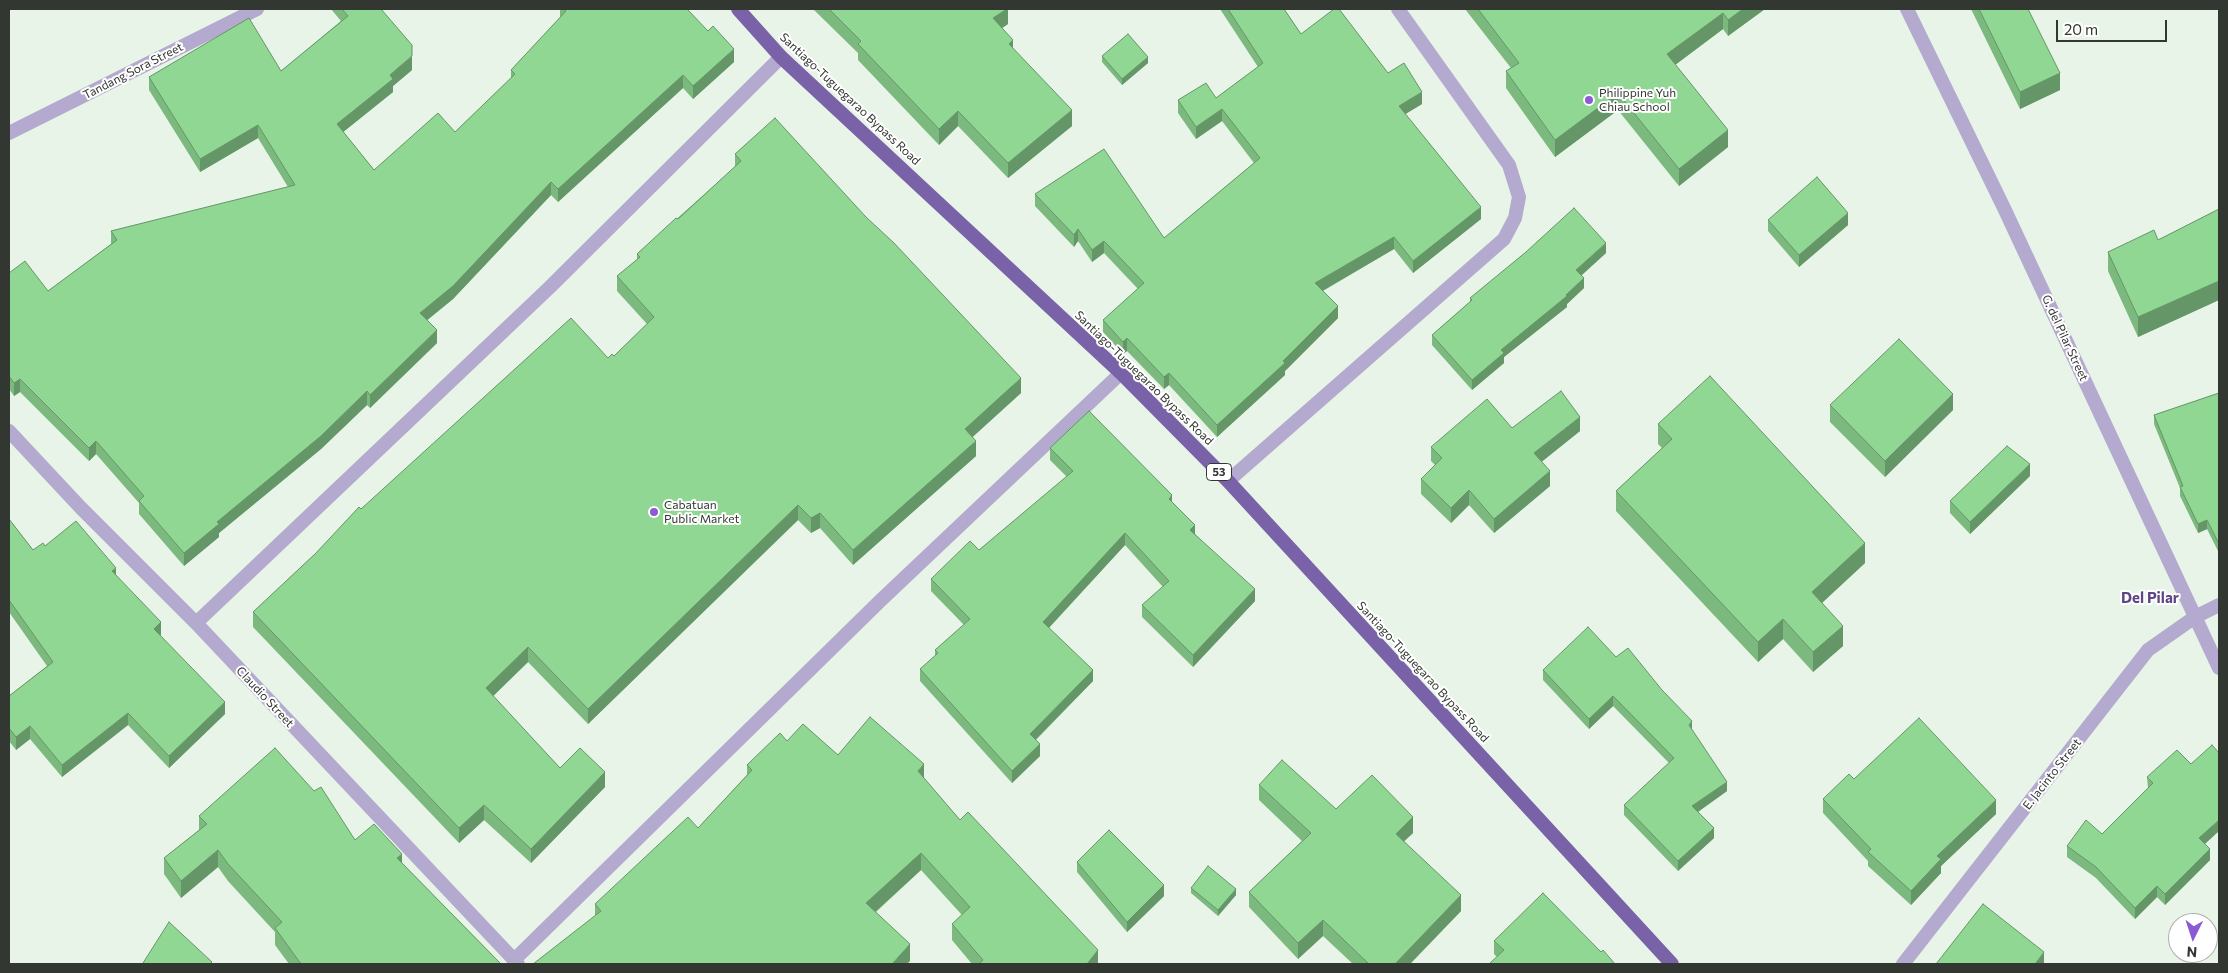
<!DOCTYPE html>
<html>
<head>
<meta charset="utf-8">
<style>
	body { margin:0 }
	#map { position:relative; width:2228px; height:973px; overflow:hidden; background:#e7f4e7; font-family:Commissioner,sans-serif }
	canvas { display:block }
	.frame { position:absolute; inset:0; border:10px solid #323732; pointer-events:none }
	.north { position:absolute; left:2168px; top:913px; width:50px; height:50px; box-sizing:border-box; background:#fff; border:1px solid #adafad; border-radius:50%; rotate:184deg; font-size:14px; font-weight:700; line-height:20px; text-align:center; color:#323732 }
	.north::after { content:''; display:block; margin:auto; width:18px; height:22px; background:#8a5bd4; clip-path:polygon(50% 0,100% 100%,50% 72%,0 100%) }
	.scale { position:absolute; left:2056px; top:20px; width:111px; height:22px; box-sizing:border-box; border:2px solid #323732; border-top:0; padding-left:6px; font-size:15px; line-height:18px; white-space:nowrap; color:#323732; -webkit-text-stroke:4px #fff; paint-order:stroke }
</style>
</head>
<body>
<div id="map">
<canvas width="2228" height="973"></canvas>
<div class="frame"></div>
<div class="north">N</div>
<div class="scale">20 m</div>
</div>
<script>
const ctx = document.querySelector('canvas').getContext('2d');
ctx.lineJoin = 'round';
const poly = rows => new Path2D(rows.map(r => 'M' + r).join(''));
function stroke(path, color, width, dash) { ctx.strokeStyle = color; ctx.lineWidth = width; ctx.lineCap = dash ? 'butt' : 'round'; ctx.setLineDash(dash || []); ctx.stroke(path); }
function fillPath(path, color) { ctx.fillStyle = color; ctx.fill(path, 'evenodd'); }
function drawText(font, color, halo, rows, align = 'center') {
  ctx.font = font + ' Commissioner,sans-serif'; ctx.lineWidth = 4; ctx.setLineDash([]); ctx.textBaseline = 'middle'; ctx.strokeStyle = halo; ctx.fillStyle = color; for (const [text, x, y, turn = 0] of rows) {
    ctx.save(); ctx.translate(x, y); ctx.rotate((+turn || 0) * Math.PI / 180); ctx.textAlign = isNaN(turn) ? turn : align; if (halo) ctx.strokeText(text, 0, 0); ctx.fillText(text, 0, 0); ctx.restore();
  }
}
stroke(poly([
	[1907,9,2004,208,2219,668],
	[9,133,257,9],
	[9,431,81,508,196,623,518,964],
	[1228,481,1504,239,1515,218,1519,197,1509,165,1398,9],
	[196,623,550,287,781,57],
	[514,960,880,601,1121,373],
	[1903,964,2148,650,2195,617,2219,605]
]), '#b4a9ce', 14);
stroke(poly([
	[738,9,781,57,1121,373,1228,481,1672,964]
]), '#7a62a8', 14);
fillPath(poly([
	[331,9,381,9,412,70,393,86,393,92,343,132,374,170,455,132,511,78,511,70,560,18,560,9,687,9,734,62,693,99,683,88,558,202,551,195,453,299,427,320,437,343,370,408,367,405,321,449,219,533,219,537,184,566,139,514,139,503,96,454,89,461,20,392,14,396,9,389,9,273,48,291,111,244,111,231,288,187,258,138,200,172,149,90,149,77,281,71,341,21],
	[813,9,1008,9,1008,24,1002,28,1013,49,1072,126,1008,178,958,126,939,145,858,60,858,53],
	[1220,9,1284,9,1301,34,1388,73,1422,104,1405,114,1481,219,1413,273,1394,249,1323,291,1338,318,1285,371,1285,375,1217,437,1169,385,1164,389,1127,351,1123,354,1103,332,1103,320,1138,289,1104,253,1092,262,1078,241,1074,247,1035,206,1035,194,1164,238,1254,163,1222,121,1196,139,1178,113,1178,100,1216,98,1258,67],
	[1465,9,1765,9,1728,36,1723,29,1675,65,1728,147,1679,186,1618,110,1555,157,1506,88,1506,71,1511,68],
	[1971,9,2028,9,2060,90,2020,109],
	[1102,56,1148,63,1122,85,1102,62],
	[735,154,1021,393,972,437,976,456,853,565,820,528,811,533,798,520,588,724,528,662,493,696,560,768,605,787,531,863,484,820,459,843,253,627,253,612,316,553,361,509,608,358,614,356,647,324,617,291,617,276,637,260,637,254,735,167],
	[2219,209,2219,300,2138,337,2108,271,2108,252,2158,240],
	[1768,220,1848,225,1799,267,1768,231],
	[1606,253,1581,276,1584,288,1567,304,1567,307,1504,357,1504,363,1472,390,1432,345,1432,335,1470,302,1470,298],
	[2219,393,2219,553,2207,529,2198,533,2180,496,2180,488,2154,424,2154,415],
	[1830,405,1953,410,1885,477,1830,422],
	[1658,424,1865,563,1822,603,1843,646,1813,672,1783,639,1758,662,1616,511,1616,491,1662,448,1658,444],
	[1512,428,1580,431,1541,462,1550,486,1494,533,1469,505,1451,523,1421,494,1421,479,1435,465,1431,461,1431,447],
	[1050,448,1172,502,1195,534,1255,601,1193,667,1142,617,1142,605,1163,587,1125,545,1049,628,1093,681,1036,740,1040,756,1012,783,920,681,920,669,935,656,935,650,964,625,931,591,931,579,979,550,1067,477,1050,460],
	[2030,476,1970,534,1950,513,1950,501],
	[9,519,33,550,45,546,116,575,161,635,160,635,225,714,169,768,128,725,62,777,30,739,16,750,9,741,9,696,47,666,9,612],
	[1616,657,1692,731,1727,791,1698,812,1714,838,1678,871,1624,815,1624,805,1669,763,1613,706,1589,729,1543,680,1543,670],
	[787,741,924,779,960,820,1098,964,972,964,952,940,952,924,962,915,921,870,876,912,910,961,595,915,595,904,698,828,747,775,747,765],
	[2147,777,2219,831,2205,844,2210,860,2165,905,2157,897,2135,919,2096,878,2067,857,2067,846,2102,834,2148,788],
	[1854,779,1996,814,1941,866,1941,873,1911,905,1868,866,1868,861,1823,813,1823,799],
	[1259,785,1413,833,1404,841,1461,911,1410,964,1353,964,1323,936,1298,959,1249,907,1249,892,1302,841,1259,800],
	[199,816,355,840,402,863,501,964,289,964,275,945,275,932,228,881,218,867,181,898,164,874,164,858,199,830],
	[1077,862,1164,896,1127,932,1077,872],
	[1191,888,1236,895,1218,916,1191,893],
	[1494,941,1601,952,1615,964,1497,957,1494,954]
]), '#7cb97e');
fillPath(poly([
	[1007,9,1008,9,1008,24,993,34,993,18],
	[1743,9,1765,9,1728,36,1728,20],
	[1723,13,1723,29,1667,71,1667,54],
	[1013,40,1013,55,1009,44],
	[734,49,734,62,693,99,693,86],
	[412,56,412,70,393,86,393,92,337,137,337,124,390,75],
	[1148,57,1148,63,1122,85,1122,79],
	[2060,73,2060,90,2020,109,2020,92],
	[683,75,683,88,558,202,558,189],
	[1422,92,1422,104,1399,118,1399,106],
	[1618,93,1618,110,1555,157,1555,140],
	[1222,109,1222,121,1196,139,1196,127],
	[1072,110,1072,126,1008,178,1008,163],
	[958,111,958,126,939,145,939,129],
	[258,125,258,138,200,172,200,159],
	[1728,130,1728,147,1679,186,1679,169],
	[551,182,551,195,453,299,420,326,420,313],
	[1481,207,1481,219,1413,273,1413,261],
	[1848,213,1848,225,1799,267,1799,255],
	[1078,229,1078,241,1074,247,1074,235],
	[1394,237,1394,249,1315,295,1315,283],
	[1104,241,1104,253,1092,262,1092,250],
	[1606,243,1606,253,1576,280,1576,270],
	[1584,278,1584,288,1567,304,1567,307,1504,357,1504,363,1472,390,1472,380,1501,350],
	[2219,281,2219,300,2138,337,2138,317],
	[1338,306,1338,318,1285,371,1285,375,1217,437,1217,425],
	[437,330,437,343,370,408,370,395],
	[1127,338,1127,351,1123,354,1123,342],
	[1169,373,1169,385,1164,389,1164,377],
	[1021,378,1021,393,965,444,965,429],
	[20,379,20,392,14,396,14,383],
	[367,391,367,405,321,449,219,533,219,537,184,566,184,553,217,522],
	[1953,394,1953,410,1885,477,1885,461],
	[1580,417,1580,431,1534,468,1534,453],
	[96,441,96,454,89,461,89,448],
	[976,441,976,456,853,565,853,550],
	[2030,464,2030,476,1970,534,1970,522],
	[1550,471,1550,486,1494,533,1494,519],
	[1469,490,1469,505,1451,523,1451,508],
	[1172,495,1172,507,1169,499],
	[798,505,798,520,588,724,588,709],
	[820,513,820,528,811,533,811,518],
	[2207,520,2207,529,2198,533,2198,524],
	[1195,525,1195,537,1190,530],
	[1125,533,1125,545,1043,634,1043,622],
	[1865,543,1865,563,1812,612,1812,592],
	[116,568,116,581,112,571],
	[1255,589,1255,601,1193,667,1193,655],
	[1783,619,1783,639,1758,662,1758,642],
	[161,622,161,635,154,641,154,629],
	[1843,626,1843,646,1813,672,1813,652],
	[528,647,528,662,486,703,486,688],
	[1093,670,1093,681,1030,745,1030,734],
	[1613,696,1613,706,1589,729,1589,719],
	[225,702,225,714,169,768,169,756],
	[128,713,128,725,62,777,62,765],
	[1692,721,1692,731,1689,725],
	[30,726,30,739,16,750,16,737],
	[1040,744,1040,756,1012,783,1012,771],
	[924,764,924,781,918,771],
	[605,772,605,787,531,863,531,849],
	[1727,782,1727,791,1692,816,1692,806],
	[1996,800,1996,814,1941,866,1941,873,1911,905,1911,891,1937,856],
	[484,805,484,820,459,843,459,828],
	[1413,817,1413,833,1396,849,1396,834],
	[2219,820,2219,831,2199,849,2199,838],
	[1714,828,1714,838,1678,871,1678,861],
	[2210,849,2210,860,2165,905,2165,894],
	[218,850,218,867,181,898,181,881],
	[921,853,921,870,866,920,866,903],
	[402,854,402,871,397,858],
	[1164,885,1164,896,1127,932,1127,922],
	[2157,886,2157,897,2135,919,2135,908],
	[1236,889,1236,895,1218,916,1218,910],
	[1461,895,1461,911,1410,964,1395,964],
	[1323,920,1323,936,1298,959,1298,943],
	[910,944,910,961,907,964,893,964,893,963],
	[1098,950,1098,964,1087,964],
	[2044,952,2044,964,2035,964]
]), '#659667');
const building = poly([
	[342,9,381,9,412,45,412,56,390,75,393,79,337,124,374,170,438,113,455,132,515,74,511,70,566,11,564,9,687,9,708,31,713,26,734,49,693,86,683,75,558,189,551,182,453,286,420,313,437,330,370,395,367,391,321,436,217,522,219,524,184,553,139,501,144,496,96,441,89,448,20,379,14,383,9,376,9,273,25,261,48,291,117,240,111,231,295,185,258,125,200,159,149,77,249,18,281,71,348,16,342,9],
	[829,9,1007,9,993,18,1013,40,1009,44,1072,110,1008,163,958,111,939,129,858,44,861,41,829,9],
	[1228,9,1284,9,1301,34,1334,9,1339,9,1388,73,1404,63,1422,92,1399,106,1481,207,1413,261,1394,237,1315,283,1338,306,1283,361,1285,363,1217,425,1169,373,1164,377,1127,338,1123,342,1103,320,1144,283,1104,241,1092,250,1078,229,1074,235,1035,194,1104,149,1164,238,1260,158,1222,109,1196,127,1178,100,1206,83,1216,98,1263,63,1228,9],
	[1478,9,1743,9,1728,20,1723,13,1667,54,1728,130,1679,169,1618,93,1555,140,1506,71,1519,63,1478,9],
	[1979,9,2028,9,2060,73,2020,92,1979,9],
	[1128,34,1148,57,1122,79,1102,56,1128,34],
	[775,118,866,217,894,243,1021,378,965,429,976,441,853,550,820,513,811,518,798,505,588,709,528,647,486,688,560,768,580,748,605,772,531,849,484,805,459,828,253,612,316,553,359,507,361,509,571,318,608,358,612,354,614,356,654,317,617,276,640,257,637,254,676,218,678,219,741,161,735,154,775,118],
	[1817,177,1848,213,1799,255,1768,220,1817,177],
	[1574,208,1606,243,1576,270,1584,278,1566,295,1567,296,1501,350,1504,353,1472,380,1432,335,1472,300,1470,298,1526,252,1574,208],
	[2219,209,2219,281,2138,317,2108,252,2154,230,2158,240,2219,209],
	[1899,339,1953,394,1885,461,1830,405,1899,339],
	[1710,376,1865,543,1812,592,1843,626,1813,652,1783,619,1758,642,1616,491,1672,439,1658,424,1710,376],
	[1561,391,1580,417,1534,453,1550,471,1494,519,1469,490,1451,508,1421,479,1442,458,1431,447,1487,399,1512,428,1561,391],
	[2219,393,2219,544,2207,520,2198,524,2180,487,2183,486,2154,415,2219,393],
	[1089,411,1172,495,1169,499,1195,525,1190,530,1255,589,1193,655,1142,605,1169,581,1125,533,1043,622,1093,670,1030,734,1040,744,1012,771,920,669,938,653,935,650,970,619,931,579,970,541,979,550,1073,471,1050,448,1089,411],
	[2007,446,2030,464,1970,522,1950,501,2007,446],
	[9,519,33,550,43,543,45,546,76,521,116,568,112,571,161,622,154,629,225,702,169,756,128,713,62,765,30,726,16,737,9,728,9,696,53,662,9,600,9,519],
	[1588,627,1616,657,1628,648,1662,690,1692,721,1689,725,1727,782,1692,806,1714,828,1678,861,1624,805,1674,758,1613,696,1589,719,1543,670,1588,627],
	[870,717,924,764,918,771,960,820,968,812,1098,950,1087,964,979,964,983,960,952,924,970,907,921,853,866,903,910,944,893,963,894,964,533,964,601,911,595,904,688,817,698,828,752,770,747,765,780,733,787,741,803,724,838,755,870,717],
	[1919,718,1996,800,1937,856,1941,859,1911,891,1868,852,1871,849,1823,799,1849,774,1854,779,1919,718],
	[2212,745,2219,753,2219,820,2199,838,2210,849,2165,894,2157,886,2135,908,2096,867,2067,846,2086,820,2102,834,2153,783,2147,777,2177,750,2191,764,2212,745],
	[275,748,314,791,321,787,355,840,374,824,402,854,397,858,501,964,301,964,275,928,282,922,228,864,218,850,181,881,164,858,207,824,199,816,275,748],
	[1282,760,1336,809,1372,775,1413,817,1396,834,1461,895,1395,964,1369,964,1323,920,1298,943,1249,892,1311,833,1259,785,1282,760],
	[1109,830,1164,885,1127,922,1077,862,1109,830],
	[1208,866,1236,889,1218,910,1191,888,1208,866],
	[1543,893,1601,952,1603,950,1615,964,1489,964,1504,950,1494,941,1543,893],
	[1983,904,2044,952,2035,964,1936,964,1983,904],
	[169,922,212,962,210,964,144,964,143,963,169,922]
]);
fillPath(building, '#90d793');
stroke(building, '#659667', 1);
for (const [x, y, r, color] of [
	[1589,100,5,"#8a5bd4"],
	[654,512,5,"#8a5bd4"]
]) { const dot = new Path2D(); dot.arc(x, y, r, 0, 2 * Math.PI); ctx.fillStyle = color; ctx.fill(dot); stroke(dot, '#fff', 2); }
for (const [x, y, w] of [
	[1219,472,25]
]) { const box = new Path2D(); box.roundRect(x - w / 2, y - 8.5, w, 17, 4); ctx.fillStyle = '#fff'; ctx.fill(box); stroke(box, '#323732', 1); }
drawText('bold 11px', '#323732', null, [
	["53",1219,472]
]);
drawText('12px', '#323732', '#fff', [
	["Tandang Sora Street",133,71,-27],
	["Santiago-Tuguegarao Bypass Road",850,99,43],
	["G. del Pilar Street",2065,338,65],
	["Santiago-Tuguegarao Bypass Road",1144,378,44],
	["Santiago-Tuguegarao Bypass Road",1423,672,47],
	["Claudio Street",265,697,47],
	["E. Jacinto Street",2052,774,-52]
]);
drawText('12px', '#323732', '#fff', [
	["Philippine Yuh",1599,93],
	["Chiau School",1599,107],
	["Cabatuan",664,505],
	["Public Market",664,519]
], 'left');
drawText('bold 15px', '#5d4785', '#fff', [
	["Del Pilar",2150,598]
]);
</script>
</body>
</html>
